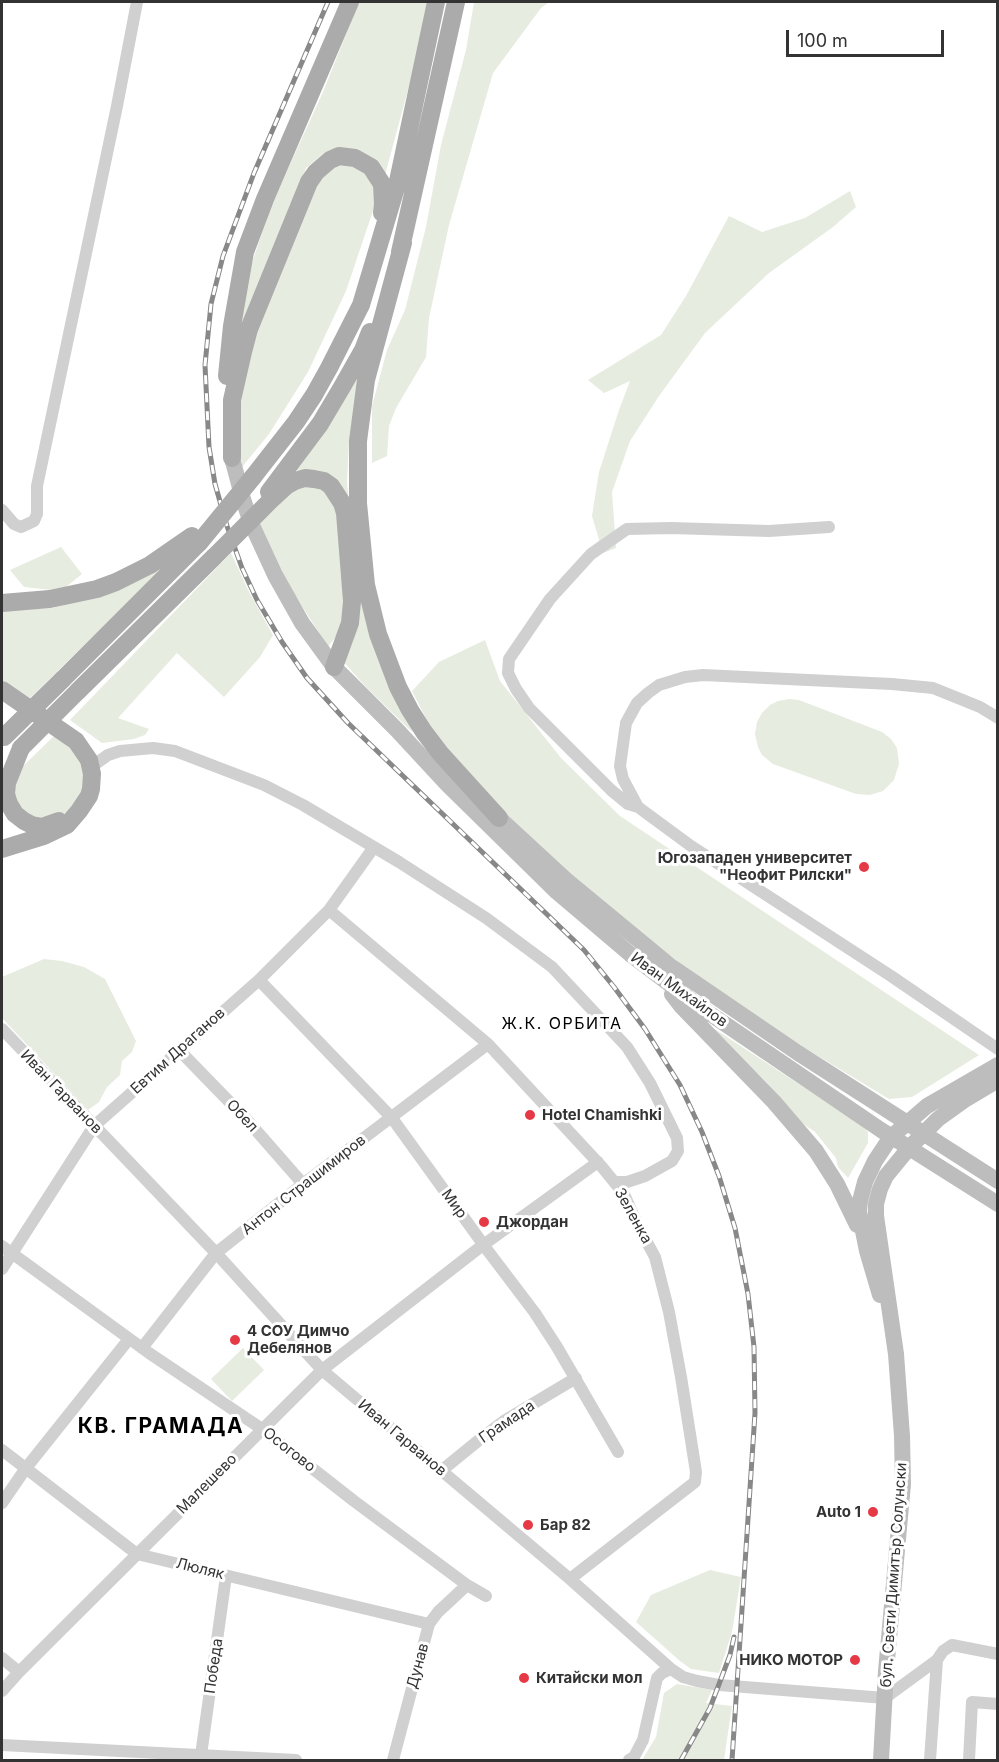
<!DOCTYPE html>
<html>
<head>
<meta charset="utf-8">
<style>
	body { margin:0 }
	#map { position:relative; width:999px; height:1762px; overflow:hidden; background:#fff; font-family:Inter,sans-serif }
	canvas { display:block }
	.frame { position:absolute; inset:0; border:3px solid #333; pointer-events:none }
	.scale { position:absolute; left:786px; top:30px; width:158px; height:27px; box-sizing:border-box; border:3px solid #333; border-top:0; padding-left:8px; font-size:18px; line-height:21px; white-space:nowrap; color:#333; -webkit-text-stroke:4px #fff; paint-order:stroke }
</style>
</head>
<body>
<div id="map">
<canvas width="999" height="1762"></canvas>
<div class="frame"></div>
<div class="scale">100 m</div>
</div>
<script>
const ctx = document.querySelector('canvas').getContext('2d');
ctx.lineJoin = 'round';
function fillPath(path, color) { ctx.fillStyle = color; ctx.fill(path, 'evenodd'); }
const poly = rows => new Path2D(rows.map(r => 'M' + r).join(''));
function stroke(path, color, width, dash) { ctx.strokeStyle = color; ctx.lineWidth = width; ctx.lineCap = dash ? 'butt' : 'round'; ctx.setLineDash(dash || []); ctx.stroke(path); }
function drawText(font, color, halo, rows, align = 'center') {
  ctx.font = font + ' Inter,sans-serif'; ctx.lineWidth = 6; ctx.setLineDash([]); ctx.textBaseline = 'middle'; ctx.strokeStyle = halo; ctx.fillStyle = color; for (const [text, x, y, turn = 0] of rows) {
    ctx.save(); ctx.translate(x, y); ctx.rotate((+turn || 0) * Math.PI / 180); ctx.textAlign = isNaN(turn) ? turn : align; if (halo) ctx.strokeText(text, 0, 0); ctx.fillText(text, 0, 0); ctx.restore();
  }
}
fillPath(poly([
	[359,2,428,2,419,49,385,175,348,148,325,152,306,168,237,349,246,280,272,204,323,92],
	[474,2,549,2,541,8,493,73,449,225,429,318,426,357,396,408,389,426,387,456,372,463,372,406,387,350,405,310,426,227,441,145,466,50],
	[339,160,355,162,375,182,376,202,346,291,308,372,269,434,242,467,238,430,242,382,256,323,324,170],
	[850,191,856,207,833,227,769,273,705,333,659,396,630,441,612,492,616,548,603,553,592,516,599,472,619,410,630,381,604,393,588,380,661,335,686,296,729,216,762,232,805,218],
	[373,341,349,442,347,482,351,528,415,733,409,729,366,687,341,659,346,499,297,472,296,468],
	[320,484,334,496,348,602,340,631,328,647,288,584,258,524,291,488],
	[61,547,82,574,61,591,24,587,10,570],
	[231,553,250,594,273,635,260,657,224,697,177,653,118,718,149,729,145,735,134,739,102,743,70,720],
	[165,566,30,698,2,680,2,611,53,608,104,592],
	[485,640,500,681,561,758,620,816,979,1055,912,1097,889,1099,800,1045,686,968,589,892,458,772,431,728,412,691,439,662],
	[789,699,799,700,882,732,891,739,897,748,899,764,894,780,883,791,870,795,856,794,773,764,762,755,758,747,755,734,757,722,762,713,770,705,778,701],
	[55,735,71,746,80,760,84,773,83,792,75,806,64,814,46,820,25,813,16,804,14,782,16,773],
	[44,959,62,961,84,967,105,979,136,1041,132,1052,122,1061,120,1075,107,1087,99,1102,88,1110,2,1018,2,977],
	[707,1024,863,1126,868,1132,868,1143,848,1178,838,1167,836,1158,815,1132,802,1123,767,1083],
	[243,1348,264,1370,232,1401,211,1379],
	[710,1570,741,1577,732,1632,719,1673,691,1669,680,1661,636,1622,651,1595],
	[677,1684,712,1690,706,1703,732,1706,724,1760,642,1760,656,1737,664,1693]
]), '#e6ecdf');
stroke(poly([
	[2,510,14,524,21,527,34,521,37,514,37,486,117,106,137,2],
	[829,527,769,531,671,528,627,529,591,554,550,599,509,659,508,673,516,689,529,708,611,790,628,804,638,807,691,846,891,976,998,1049],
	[91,767,108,755,120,751,153,748,175,751,264,785,303,805,399,862,486,918,552,967,627,1047,650,1083,677,1138,678,1151,672,1161,645,1176,627,1182,614,1182],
	[638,807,623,779,620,766,626,723,637,703,648,693,659,685,685,677,703,675,892,684,933,688,980,707,998,718],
	[329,910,488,1044,602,1167,624,1194,637,1224,655,1257,669,1312,681,1377,696,1472,695,1482,570,1579],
	[259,980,392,1118,488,1251,535,1313,557,1347,618,1452],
	[2,1029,216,1253,322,1370,570,1579,671,1669,683,1677,697,1681,719,1685,885,1698,937,1660],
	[179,1050,247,1120,303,1184],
	[2,1246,149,1353,262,1429,354,1501,467,1585,486,1596],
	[2,1269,94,1126,259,980,329,910,374,847],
	[142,1348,216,1253,303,1184,488,1044],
	[2,1450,137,1554,429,1624],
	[441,1471,484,1436,504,1421,576,1378],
	[2,1503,26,1468,129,1339],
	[2,1658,19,1672],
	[2,1691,19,1672,322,1370,479,1248,598,1162],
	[2,1745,296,1760],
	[201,1755,226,1576],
	[393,1760,429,1624,438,1612,467,1585],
	[629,1760,634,1757,643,1740,657,1678,662,1673,671,1669],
	[930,1760,937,1660,943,1651,952,1645,998,1654],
	[969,1760,972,1702,998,1704]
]), '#d0d0d0', 12);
stroke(poly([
	[232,458,243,499,251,523,275,575,302,623,334,667,397,730,447,784,557,892,630,954,700,1007,881,1130,998,1204],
	[489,809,566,880,669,965,798,1053,998,1181],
	[672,994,682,1007,774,1102,816,1151,837,1184,857,1225],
	[880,1295,867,1251,859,1211,860,1201,865,1182,875,1161,891,1137,927,1106,998,1065],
	[881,1760,886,1671,903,1484,902,1436,896,1354,876,1216,876,1204,880,1189,886,1176,909,1148,938,1119,966,1099,998,1080]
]), '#bdbdbd', 16);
stroke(poly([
	[403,243,366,380,358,441,358,503,366,585,378,634,398,687,410,710,424,732,440,753,499,818],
	[400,252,456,2],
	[227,376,232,326,245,252,265,199,350,2],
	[232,458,232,400,243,352,249,329,309,182,316,172,330,160,339,156,355,158,371,167,382,184,383,204,382,213],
	[253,477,296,422,314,395,329,368,361,305,398,181,436,2],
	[269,492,320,424,342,387,363,350,370,332],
	[274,497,286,486,295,481,305,478,314,479,324,481,331,486,342,503,345,513,352,601,350,623,334,667],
	[2,603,50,599,97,589,116,582,150,565,192,536],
	[63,679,199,543],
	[2,690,76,741,89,760,92,774,91,789,89,796,79,811,67,825,44,836,2,849],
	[78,691,214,557],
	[21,748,7,783,6,794,9,804,15,814,24,821,32,825,42,827,59,821]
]), '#ababab', 18);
const rail = poly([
	[328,2,254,173,223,256,211,304,205,365,209,447,215,484,227,526,242,568,257,600,282,642,307,678,348,723,584,950,614,987,645,1029,680,1085,702,1132,719,1176,735,1228,748,1294,754,1347,755,1413,732,1760],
	[681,1760,710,1708,730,1655,734,1637]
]);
stroke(rail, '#888', 5);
stroke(rail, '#fff', 3, [9]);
stroke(poly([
	[199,543,253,477],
	[214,557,274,497],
	[4,737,63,679],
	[21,748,78,691]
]), '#ababab', 18);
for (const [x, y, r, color] of [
	[864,867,6,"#e63946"],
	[530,1115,6,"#e63946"],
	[484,1222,6,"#e63946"],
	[235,1340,6,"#e63946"],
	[873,1512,6,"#e63946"],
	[528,1525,6,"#e63946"],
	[855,1660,6,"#e63946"],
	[524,1678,6,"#e63946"]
]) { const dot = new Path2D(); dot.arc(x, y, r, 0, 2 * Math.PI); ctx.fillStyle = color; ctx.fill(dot); stroke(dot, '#fff', 2); }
drawText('bold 15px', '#333', '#fff', [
	["Югозападен университет",852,858,"right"],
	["\"Неофит Рилски\"",852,875,"right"],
	["Hotel Chamishki",542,1115],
	["Джордан",496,1222],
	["4 СОУ Димчо",247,1331],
	["Дебелянов",247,1348],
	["Auto 1",861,1512,"right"],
	["Бар 82",540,1525],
	["НИКО МОТОР",843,1660,"right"],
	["Китайски мол",536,1678]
], 'left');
drawText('15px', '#333', '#fff', [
	["Иван Михайлов",679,990,36],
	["Евтим Драганов",178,1051,-42],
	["Иван Гарванов",61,1092,46],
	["Обел",242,1116,47],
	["Антон Страшимиров",304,1185,-38],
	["Мир",454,1204,54],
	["Зеленка",633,1216,61],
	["Грамада",507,1422,-34],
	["Иван Гарванов",402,1438,40],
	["Осогово",289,1450,38],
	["Малешево",207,1484,-45],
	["Люляк",200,1569,14],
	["бул. Свети Димитър Солунски",894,1575,-86],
	["Победа",214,1666,-82],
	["Дунав",418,1666,-75]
]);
ctx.letterSpacing = '1.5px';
drawText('16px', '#000', '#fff', [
	["Ж.К. ОРБИТА",562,1024]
]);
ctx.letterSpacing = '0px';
ctx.letterSpacing = '1.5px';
drawText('bold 21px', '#000', '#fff', [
	["КВ. ГРАМАДА",161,1427]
]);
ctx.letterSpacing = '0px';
</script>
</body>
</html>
